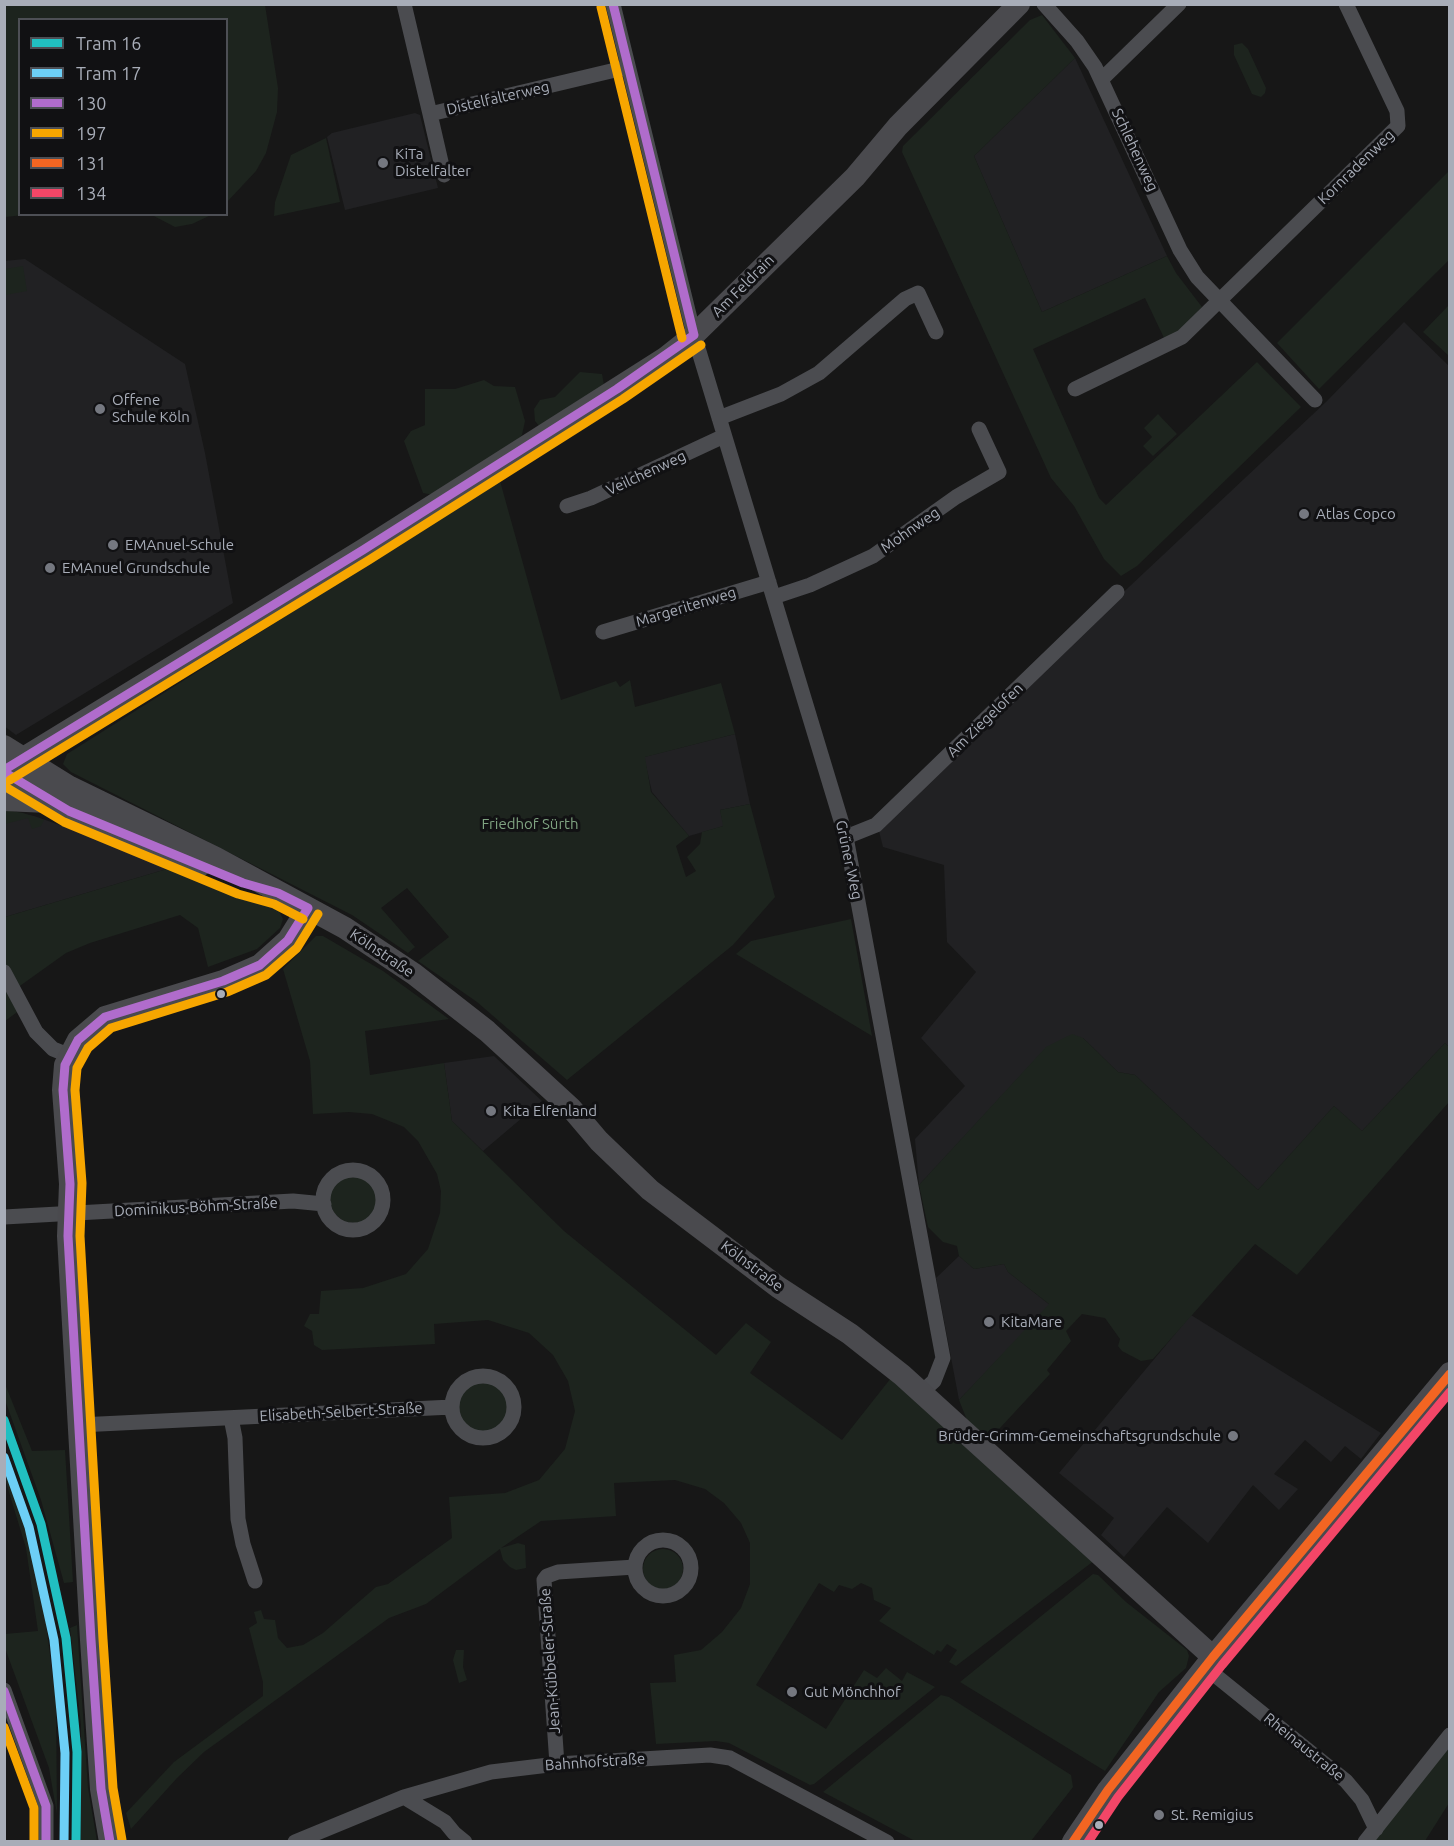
<!DOCTYPE html>
<html>
<head>
<meta charset="utf-8">
<style>
	body { margin:0 }
	#map { position:relative; width:1454px; height:1846px; overflow:hidden; background:#171717; font-family:Ubuntu,sans-serif }
	canvas { display:block }
	.frame { position:absolute; inset:0; border:6px solid #a8adb8; pointer-events:none }
	.legend { position:absolute; left:18px; top:18px; width:210px; height:198px; box-sizing:border-box; background:#111113; border:2px solid #4d4f55; margin:0; padding:8px 10px; list-style:none; font-size:18px; color:#a8adb8 }
	.legend li { display:flex; align-items:center; gap:12px; height:30px }
	.legend b { width:30px; border:2px solid #4d4f55 }
</style>
</head>
<body>
<div id="map">
<canvas width="1454" height="1846"></canvas>
<div class="frame"></div>
<ul class="legend">
<li><b style="height:8px;background:#21bfc1"></b>Tram 16</li>
<li><b style="height:8px;background:#6dcff6"></b>Tram 17</li>
<li><b style="height:8px;background:#b06ccc"></b>130</li>
<li><b style="height:8px;background:#f7a600"></b>197</li>
<li><b style="height:8px;background:#f26522"></b>131</li>
<li><b style="height:8px;background:#f34667"></b>134</li>
</ul>
</div>
<script>
const ctx = document.querySelector('canvas').getContext('2d');
ctx.lineJoin = 'round';
function fillPath(path, color) { ctx.fillStyle = color; ctx.fill(path, 'evenodd'); }
const poly = rows => new Path2D(rows.map(r => 'M' + r).join(''));
function stroke(path, color, width, dash) { ctx.strokeStyle = color; ctx.lineWidth = width; ctx.lineCap = dash ? 'butt' : 'round'; ctx.setLineDash(dash || []); ctx.stroke(path); }
function drawText(font, color, halo, rows, align = 'center') {
  ctx.font = font + ' Ubuntu,sans-serif'; ctx.lineWidth = 6; ctx.setLineDash([]); ctx.textBaseline = 'middle'; ctx.strokeStyle = halo; ctx.fillStyle = color; for (const [text, x, y, turn = 0] of rows) {
    ctx.save(); ctx.translate(x, y); ctx.rotate((+turn || 0) * Math.PI / 180); ctx.textAlign = isNaN(turn) ? turn : align; if (halo) ctx.strokeText(text, 0, 0); ctx.fillText(text, 0, 0); ctx.restore();
  }
}
fillPath(poly([
	[1075,58,1167,256,1042,312,974,156],
	[415,113,420,115,438,188,345,210,327,137,332,133],
	[25,259,185,364,205,453,233,603,16,735,4,726,4,261],
	[1404,322,1449,366,1449,1047,1445,1043,1362,1131,1334,1106,1258,1190,1135,1075,1118,1072,1083,1038,1046,1048,919,1185,915,1139,965,1086,921,1038,976,972,947,942,944,865,883,847,879,831,1113,602,1327,401],
	[735,734,750,804,720,810,724,826,689,836,652,792,644,757],
	[5,810,34,816,177,866,5,917],
	[494,1056,542,1101,483,1151,452,1121,444,1063],
	[959,1256,974,1269,1004,1264,1008,1272,1050,1305,959,1400,936,1278],
	[1191,1315,1381,1433,1361,1459,1345,1446,1331,1462,1305,1440,1274,1474,1298,1489,1279,1510,1253,1485,1208,1543,1167,1507,1124,1557,1101,1535,1114,1518,1059,1473]
]), '#212123');
fillPath(poly([
	[4,5,265,5,278,88,277,112,266,153,256,171,227,202,226,20,20,20,20,214,24,215,5,217],
	[1042,15,1075,58,974,156,1042,312,1167,256,1176,273,1202,307,1181,329,1165,340,1145,298,1033,349,1099,498,1106,505,1257,362,1301,407,1137,566,1121,576,1104,559,1074,506,1051,478,902,152,903,146,1030,20],
	[1242,43,1248,49,1266,88,1265,93,1261,97,1252,94,1234,55,1234,45],
	[326,138,340,202,274,216,275,202,291,155],
	[1449,171,1449,260,1319,389,1277,343],
	[152,215,211,215,192,224,175,227],
	[23,266,27,291,5,295,5,269],
	[1449,305,1449,356,1423,332],
	[580,372,602,374,605,390,540,427,535,421,534,409,540,400,555,397],
	[484,380,494,386,515,387,525,421,522,435,509,450,434,495,423,493,404,441,411,431,425,425,425,389,455,389],
	[1158,414,1177,434,1153,456,1143,446,1152,437,1144,428],
	[500,481,561,700,616,681,620,687,630,680,635,707,721,683,735,734,645,757,651,792,689,836,676,846,686,877,696,871,687,857,700,844,702,832,723,826,720,810,750,804,775,897,733,945,567,1080,477,1002,418,961,449,937,407,888,381,908,415,947,408,953,352,915,71,772,63,764,67,754],
	[5,810,23,813,44,820,41,826,32,829,28,818,5,824],
	[177,866,277,907,283,919,280,928,257,949,208,967,198,928,180,915,90,943,66,953,17,988,20,1010,5,1021,5,917],
	[851,919,872,1036,736,954,751,941],
	[316,936,323,936,383,971,449,1019,365,1031,370,1075,444,1063,452,1121,564,1231,716,1355,746,1323,771,1342,750,1373,842,1440,891,1378,1095,1560,956,1666,949,1662,957,1650,947,1644,941,1652,937,1650,934,1655,879,1621,891,1608,874,1600,872,1588,861,1583,852,1589,839,1585,834,1592,819,1583,756,1685,826,1729,864,1670,877,1678,886,1668,902,1681,907,1672,935,1687,814,1784,810,1785,729,1743,716,1741,656,1744,650,1683,676,1682,674,1655,701,1650,722,1632,741,1608,750,1584,750,1543,741,1523,724,1503,705,1489,675,1480,614,1483,616,1516,541,1521,501,1548,518,1543,525,1545,526,1568,516,1570,510,1567,503,1560,500,1549,426,1604,389,1618,204,1752,177,1778,131,1829,126,1813,174,1762,263,1696,263,1682,249,1628,257,1623,254,1612,261,1610,264,1619,275,1620,278,1638,287,1648,303,1645,323,1633,376,1587,388,1584,452,1538,449,1497,505,1493,539,1480,565,1449,575,1411,568,1381,553,1355,529,1333,488,1320,434,1324,435,1344,322,1350,314,1345,312,1331,304,1326,310,1314,319,1314,321,1291,363,1288,406,1274,428,1249,440,1213,441,1191,437,1174,418,1141,404,1127,372,1114,349,1112,313,1114,310,1061,283,969],
	[1072,1034,1083,1038,1118,1072,1135,1075,1258,1190,1334,1106,1362,1131,1445,1043,1449,1047,1449,1102,1297,1275,1255,1244,1153,1359,1141,1361,1122,1351,1118,1346,1120,1339,1105,1318,1082,1314,1066,1331,1071,1341,1047,1370,1050,1374,988,1441,967,1420,959,1400,1049,1304,1008,1272,1004,1264,974,1269,959,1256,957,1246,943,1242,928,1227,919,1185,1046,1047],
	'330 1199a24 24 0 1 1 48 0a24 24 0 1 1-48 0Z',
	'456 1408a26 26 0 1 1 52 0a26 26 0 1 1-52 0Z',
	[5,1384,32,1451,65,1450,73,1582,64,1583,41,1500,5,1400],
	[5,1457,32,1542,40,1578,56,1702,57,1814,49,1768,5,1648,5,1634,38,1631,26,1548,5,1479],
	'643 1569a20 20 0 1 1 40 0a20 20 0 1 1-40 0Z',
	[1093,1574,1098,1575,1126,1602,1187,1650,1189,1656,1186,1668,1159,1692,1105,1771,960,1682],
	[77,1625,88,1788,97,1841,81,1841,81,1725,70,1628],
	[456,1650,464,1650,463,1667,467,1680,459,1683,453,1660],
	[941,1695,949,1697,1071,1775,1073,1787,1031,1841,915,1841,823,1792],
	[1449,1744,1449,1803,1425,1841,1372,1842]
]), '#1d241e');
stroke(poly([
	[404,4,430,114],
	[613,4,694,335,846,837,943,1358,934,1381,922,1392],
	[1044,4,1077,41,1095,67,1180,250,1197,277,1315,400],
	[1102,79,1179,4],
	[444,175,430,114,628,67],
	[1075,389,1182,337,1398,126,1397,111,1346,4],
	[719,418,781,394,819,373,905,299,918,293,936,332],
	[567,506,591,498,724,436],
	[774,597,810,585,873,556,956,497,999,472,979,429],
	[603,632,769,582],
	[846,837,876,825,1117,592],
	[4,972,36,1032,53,1049,68,1055],
	'323 1200a30 30 0 1 1 60 0a30 30 0 1 1-60 0Z',
	[4,1217,293,1201,324,1204],
	'452 1407a31 31 0 1 1 62 0a31 31 0 1 1-62 0Z',
	[231,1418,235,1438,238,1519,243,1544,255,1581],
	[79,1425,452,1407],
	'635 1568a28 28 0 1 1 56 0a28 28 0 1 1-56 0Z',
	[1205,1667,1346,1781,1362,1800,1376,1829],
	[4,1690,46,1806,46,1842],
	[557,1764,544,1580,547,1576,558,1572,635,1567],
	[404,1797,445,1822,454,1833,465,1842],
	[295,1842,404,1797,491,1772,557,1764,710,1755,730,1758,887,1842],
	[1365,1842,1450,1735]
]), '#4b4c50', 15);
stroke(poly([
	[4,746,70,787,216,858,345,928,414,974,487,1031,571,1108,599,1141,650,1190,778,1287,850,1334,902,1375,1213,1657],
	[4,770,363,550,665,358,694,335,855,177,898,126,1019,4],
	[4,772,69,811,201,865],
	[4,800,48,802],
	[110,1842,101,1789,91,1640,68,1236,70,1184,63,1090,65,1065,78,1040,105,1017,223,981,260,965,288,940,308,908],
	[1073,1842,1108,1790,1213,1657,1450,1373]
]), '#4a4a4e', 22);
stroke(poly([
	[613,4,694,335],
	[4,770,363,550,617,389,694,335],
	[4,772,69,811,243,883,278,893,308,908],
	[4,1691,46,1806,46,1842],
	[110,1842,101,1789,91,1640,68,1236,70,1184,63,1090,65,1065,78,1040,105,1017,223,981,260,965,288,940,308,908]
]), '#b06ccc', 9);
stroke(poly([
	[601,7,682,338],
	[10,780,369,560,623,399,701,345],
	[4,786,64,822,238,894,274,904,303,919],
	[4,1727,34,1808,34,1842],
	[122,1840,113,1788,103,1639,80,1236,82,1183,75,1090,77,1068,88,1048,111,1028,227,992,266,975,297,948,318,914]
]), '#f7a600', 9);
stroke(poly([
	[1073,1842,1108,1790,1213,1657,1450,1374]
]), '#f26522', 9);
stroke(poly([
	[1088,1842,1118,1797,1222,1665,1450,1392]
]), '#f34667', 9);
stroke(poly([
	[4,1420,41,1524,66,1638,77,1752,76,1842]
]), '#21bfc1', 9);
stroke(poly([
	[4,1457,29,1527,54,1640,65,1753,64,1842]
]), '#6dcff6', 9);
for (const [x, y, r, color] of [
	[383,163,6,"#757880"],
	[100,409,6,"#757880"],
	[1304,514,6,"#757880"],
	[113,545,6,"#757880"],
	[50,568,6,"#757880"],
	[221,994,5,"#a8adb8"],
	[491,1111,6,"#757880"],
	[989,1322,6,"#757880"],
	[1233,1436,6,"#757880"],
	[792,1692,6,"#757880"],
	[1159,1815,6,"#757880"],
	[1099,1825,5,"#a8adb8"]
]) { const dot = new Path2D(); dot.arc(x, y, r, 0, 2 * Math.PI); ctx.fillStyle = color; ctx.fill(dot); stroke(dot, '#111113', 2); }
drawText('15px', '#a8adb8', '#111113', [
	["Distelfalterweg",498,98,-13],
	["Schlehenweg",1135,150,65],
	["Kornradenweg",1356,167,-44],
	["Am Feldrain",743,286,-45],
	["Veilchenweg",646,473,-25],
	["Mohnweg",910,530,-35],
	["Margeritenweg",686,607,-17],
	["Am Ziegelofen",985,720,-44],
	["Grüner Weg",849,860,78],
	["Kölnstraße",382,953,34],
	["Dominikus-Böhm-Straße",196,1207,-3],
	["Kölnstraße",752,1266,37],
	["Elisabeth-Selbert-Straße",341,1412,-3],
	["Jean-Kübbeler-Straße",550,1661,-94],
	["Rheinaustraße",1304,1747,39],
	["Bahnhofstraße",595,1762,-4]
]);
drawText('15px', '#a8adb8', '#111113', [
	["KiTa",395,154],
	["Distelfalter",395,171],
	["Offene",112,400],
	["Schule Köln",112,417],
	["Atlas Copco",1316,514],
	["EMAnuel-Schule",125,545],
	["EMAnuel Grundschule",62,568],
	["Kita Elfenland",503,1111],
	["KitaMare",1001,1322],
	["Brüder-Grimm-Gemeinschaftsgrundschule",1221,1436,"right"],
	["Gut Mönchhof",804,1692],
	["St. Remigius",1171,1815]
], 'left');
drawText('15px', '#7fa381', '#111113', [
	["Friedhof Sürth",530,824]
]);
</script>
</body>
</html>
